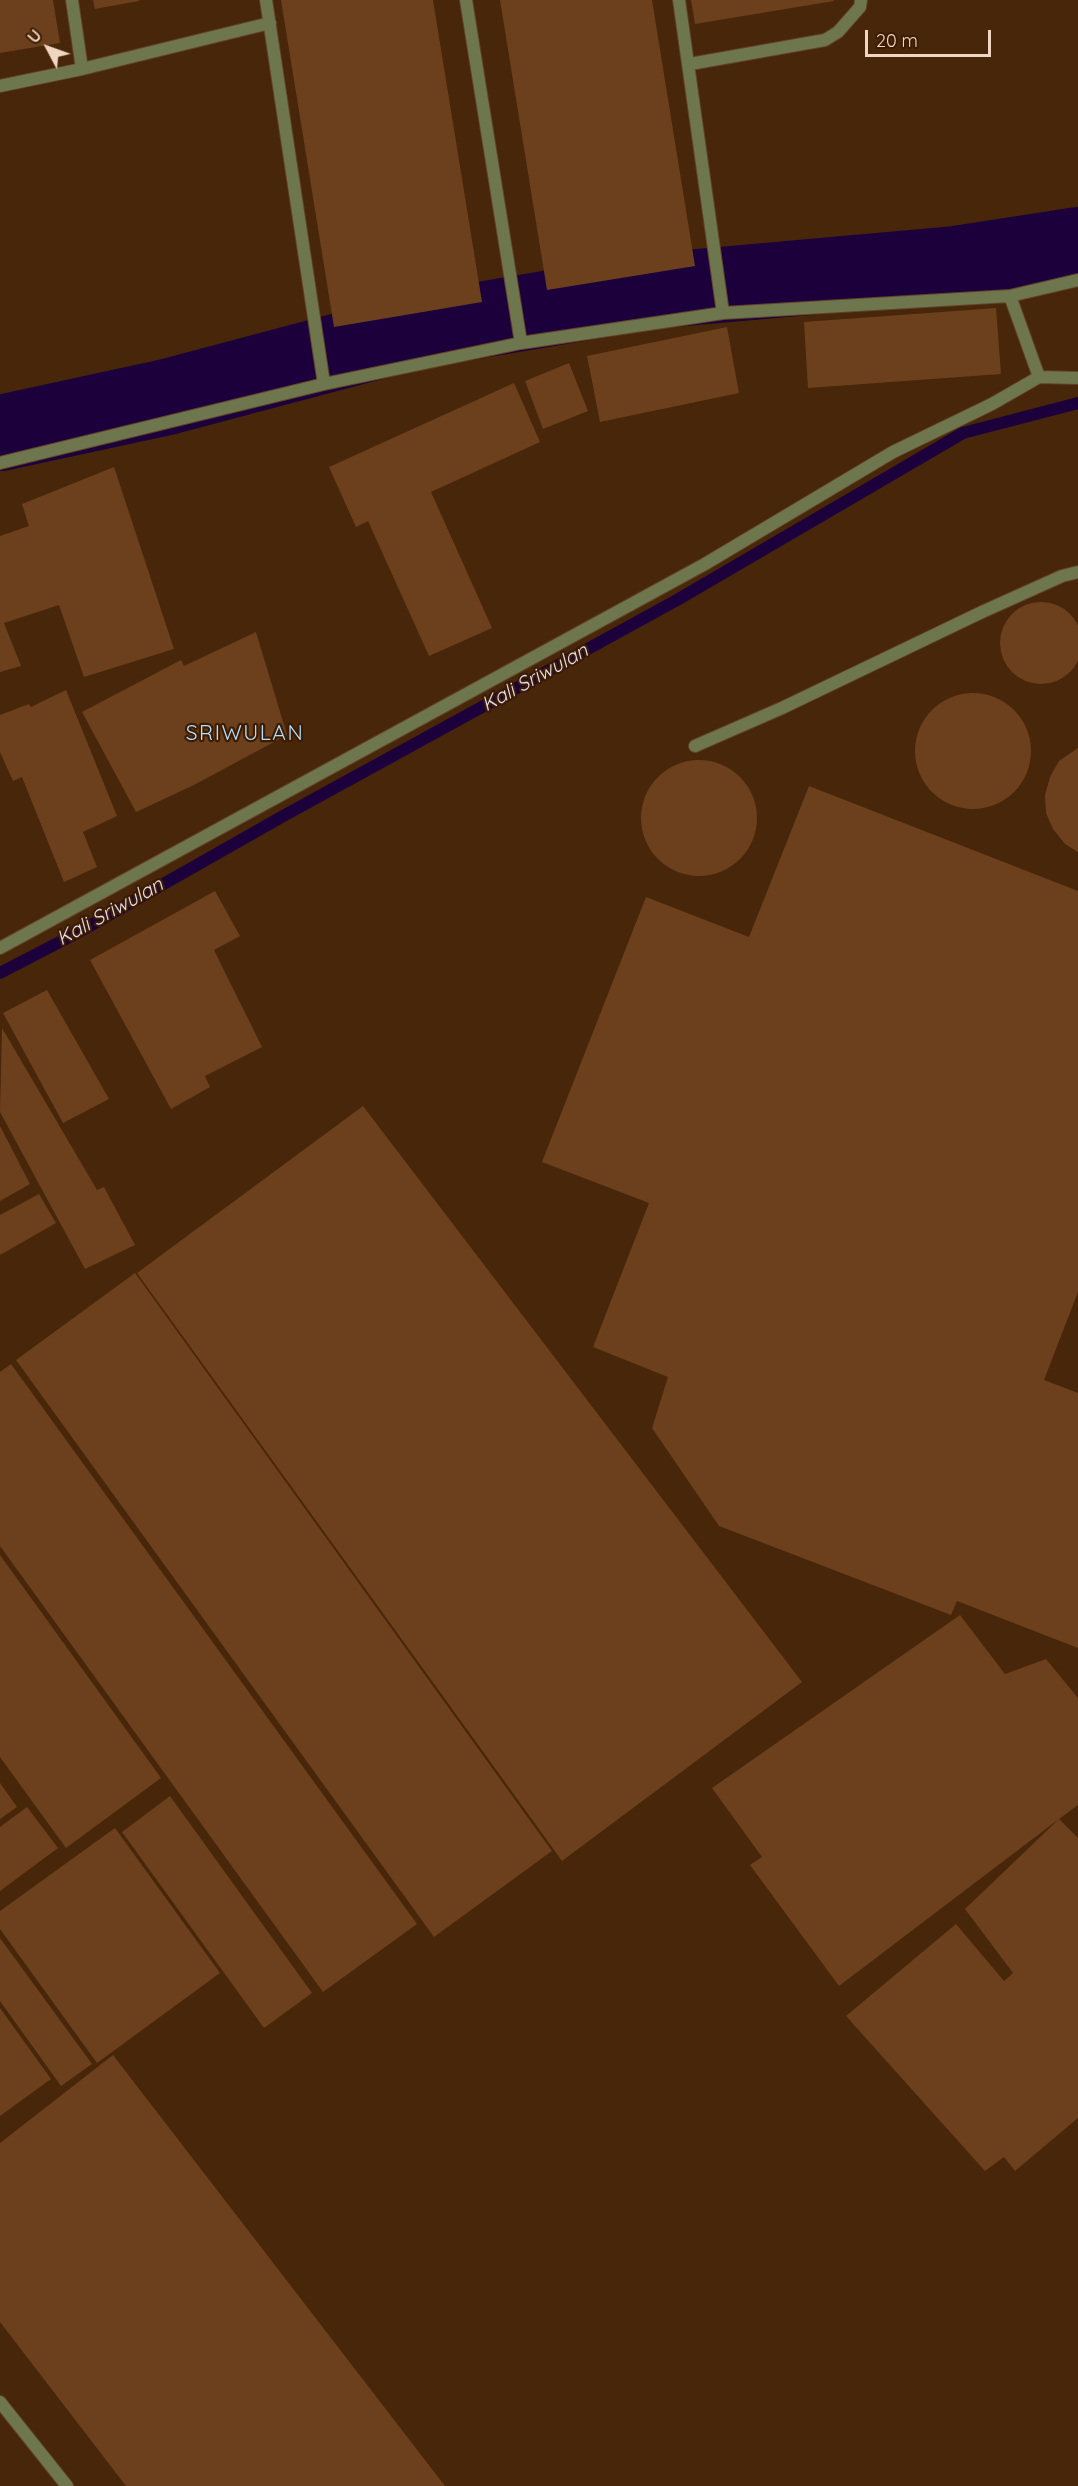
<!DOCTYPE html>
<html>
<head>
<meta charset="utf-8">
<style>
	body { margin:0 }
	#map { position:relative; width:1078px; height:2486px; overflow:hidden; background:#472609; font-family:Quicksand,sans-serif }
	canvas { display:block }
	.north { position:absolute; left:18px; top:18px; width:60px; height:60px; -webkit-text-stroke:4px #3c1c00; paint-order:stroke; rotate:311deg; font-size:16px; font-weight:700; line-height:24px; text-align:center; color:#f0d5c1 }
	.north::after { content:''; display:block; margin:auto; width:21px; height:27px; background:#f0d5c1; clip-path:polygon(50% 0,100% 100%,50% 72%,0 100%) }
	.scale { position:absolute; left:865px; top:30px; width:126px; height:27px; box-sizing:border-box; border:3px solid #f0d5c1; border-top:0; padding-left:8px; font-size:18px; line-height:21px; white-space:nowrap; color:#f0d5c1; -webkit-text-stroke:4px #3c1c00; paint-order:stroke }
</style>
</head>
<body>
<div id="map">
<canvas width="1078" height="2486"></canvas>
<div class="north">U</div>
<div class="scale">20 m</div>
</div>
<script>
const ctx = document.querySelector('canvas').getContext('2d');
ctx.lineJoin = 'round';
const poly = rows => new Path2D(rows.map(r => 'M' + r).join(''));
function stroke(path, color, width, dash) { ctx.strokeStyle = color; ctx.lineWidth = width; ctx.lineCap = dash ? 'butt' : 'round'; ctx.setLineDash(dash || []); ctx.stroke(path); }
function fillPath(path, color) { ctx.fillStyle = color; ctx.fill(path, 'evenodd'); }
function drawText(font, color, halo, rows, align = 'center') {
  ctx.font = font + ' Quicksand,sans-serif'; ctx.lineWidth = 4.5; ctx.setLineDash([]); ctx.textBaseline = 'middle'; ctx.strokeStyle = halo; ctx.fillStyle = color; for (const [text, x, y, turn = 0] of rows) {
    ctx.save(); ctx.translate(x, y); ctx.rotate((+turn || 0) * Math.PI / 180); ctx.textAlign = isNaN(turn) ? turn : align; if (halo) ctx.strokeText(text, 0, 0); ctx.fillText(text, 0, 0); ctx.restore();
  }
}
stroke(poly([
	[0,973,79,932,285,815,677,600,963,433,1078,403]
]), '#1c003c', 12);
stroke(poly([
	[0,433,167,397,415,331,652,291,955,264,1078,245]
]), '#1c003c', 76);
fillPath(poly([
	[0,0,53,0,60,43,0,53],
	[93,0,139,0,139,1,95,9],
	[281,0,433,0,482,302,334,327],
	[500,0,652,0,695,266,547,290],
	[691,0,834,0,834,1,695,24],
	[996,308,1001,374,808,388,804,322],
	[727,327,739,393,600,422,587,356],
	[569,363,588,411,543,429,525,381],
	[514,383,540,442,431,492,492,628,429,656,368,521,356,527,329,467],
	[114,467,174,649,84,677,59,605,4,623,21,666,0,672,0,536,29,526,22,504],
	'1000 643a41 41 0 1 1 82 0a41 41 0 1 1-82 0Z',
	[256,632,287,735,194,785,136,812,82,712,181,660,184,666],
	[66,690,117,816,83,832,97,867,64,882,22,777,13,781,0,752,0,715,29,704,31,707],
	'915 751a58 58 0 1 1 116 0a58 58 0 1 1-116 0Z',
	[1078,748,1078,852,1065,844,1053,829,1046,813,1045,795,1050,777,1059,761],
	'641 818a58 58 0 1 1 116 0a58 58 0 1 1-116 0Z',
	[809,786,1078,891,1078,1292,1044,1380,1078,1393,1078,1648,957,1601,951,1615,719,1526,652,1428,668,1377,593,1347,649,1203,542,1162,646,897,749,937],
	[215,891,240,936,214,950,262,1047,205,1076,210,1087,171,1109,90,960],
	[47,990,109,1099,63,1123,3,1013],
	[2,1028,97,1190,104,1187,135,1245,85,1269,0,1112],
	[363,1106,802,1682,562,1861,137,1273],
	[0,1126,30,1184,0,1201],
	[39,1194,56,1223,0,1255,0,1215],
	[135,1273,552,1851,434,1937,16,1360],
	[11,1364,417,1924,323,1992,0,1546,0,1372],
	[0,1555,161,1778,66,1848,0,1757],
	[960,1615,1005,1674,1046,1659,1078,1698,1078,1805,1059,1819,1078,1838,1078,2118,1015,2171,1004,2157,985,2171,846,2016,956,1924,1004,1981,1013,1973,965,1909,1059,1819,839,1986,750,1865,762,1857,712,1788],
	[0,1783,17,1807,0,1819],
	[170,1796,312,1993,264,2028,122,1832],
	[27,1807,58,1848,0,1891,0,1827],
	[115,1828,220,1973,97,2063,0,1929,0,1911],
	[0,1938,92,2064,61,2086,0,2001],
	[0,2008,51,2079,0,2116],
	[113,2055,445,2486,126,2486,0,2322,0,2143]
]), '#6c401c');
const service = poly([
	[695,746,782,708,982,612,1062,576,1078,572],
	[0,2402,67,2486]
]);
const minor = poly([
	[72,0,82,69],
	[266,0,324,384],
	[466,0,521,343],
	[679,0,723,313],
	[690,64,825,40,838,32,860,7,861,0],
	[0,86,82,69,270,23],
	[1010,296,1039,377],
	[0,463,324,384,521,343,723,313,1010,296,1078,280],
	[0,948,705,564,893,452,992,404,1039,377,1078,378]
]);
stroke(service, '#624226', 14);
stroke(minor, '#624226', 14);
stroke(service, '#6e764e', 12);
stroke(minor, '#6e764e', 12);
drawText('italic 20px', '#e1dbf2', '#3c1c00', [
	["Kali Sriwulan",535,678,-29],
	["Kali Sriwulan",110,912,-29]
]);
ctx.letterSpacing = '1.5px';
drawText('21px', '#b4defb', '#3c1c00', [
	["SRIWULAN",245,734]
]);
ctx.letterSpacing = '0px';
</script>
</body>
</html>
